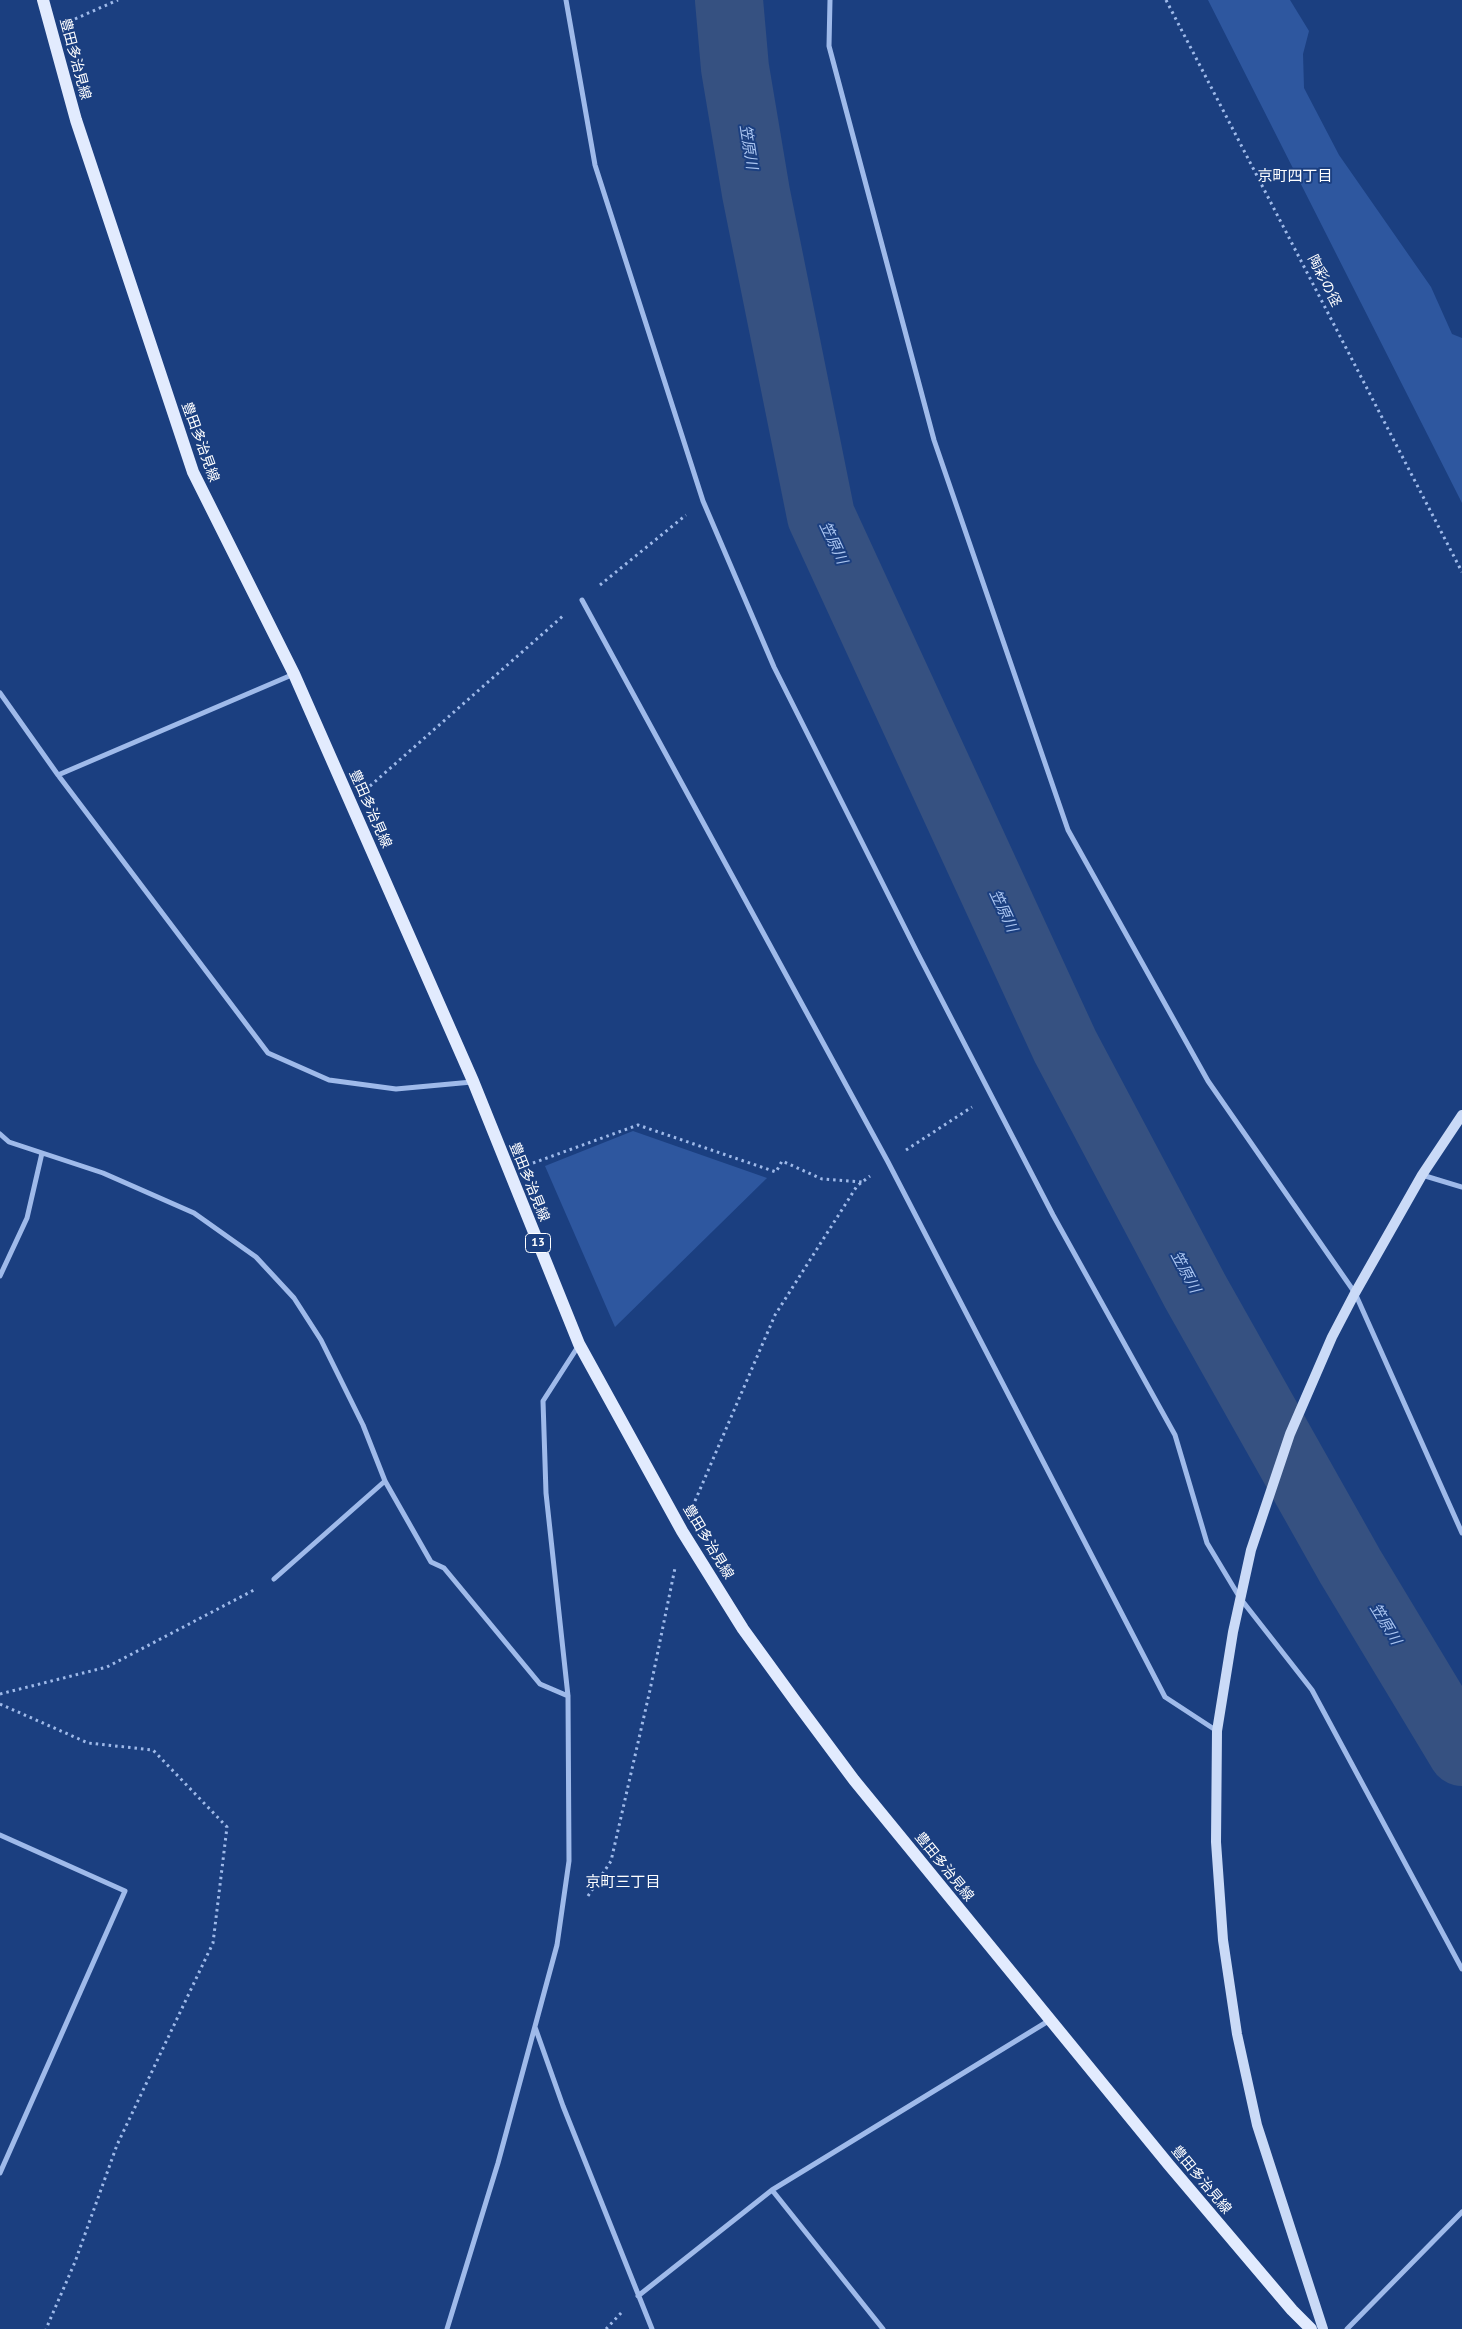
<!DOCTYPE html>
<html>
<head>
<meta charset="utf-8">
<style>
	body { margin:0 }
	canvas { display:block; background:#1b3f80 }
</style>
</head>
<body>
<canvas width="1462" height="2329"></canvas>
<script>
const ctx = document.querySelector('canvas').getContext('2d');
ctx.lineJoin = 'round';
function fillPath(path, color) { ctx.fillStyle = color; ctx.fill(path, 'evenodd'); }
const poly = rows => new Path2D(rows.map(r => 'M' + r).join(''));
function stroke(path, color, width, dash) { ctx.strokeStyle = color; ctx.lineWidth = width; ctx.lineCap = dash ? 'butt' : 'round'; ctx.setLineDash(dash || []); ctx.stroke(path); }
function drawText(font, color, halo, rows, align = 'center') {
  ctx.font = font + ' "PT Sans","Noto Sans JP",sans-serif'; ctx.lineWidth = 4; ctx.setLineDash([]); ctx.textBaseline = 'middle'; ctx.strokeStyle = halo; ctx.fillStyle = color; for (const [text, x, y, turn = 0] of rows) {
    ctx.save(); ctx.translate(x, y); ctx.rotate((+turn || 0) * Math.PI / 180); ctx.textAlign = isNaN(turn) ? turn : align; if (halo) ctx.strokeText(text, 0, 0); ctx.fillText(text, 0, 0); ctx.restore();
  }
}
fillPath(poly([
	[1208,0,1290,0,1309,31,1303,54,1304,88,1339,155,1431,287,1452,334,1462,338,1462,503],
	[633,1131,767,1178,615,1327,545,1166]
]), '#2e579f');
stroke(poly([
	[729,0,735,68,756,193,821,516,1065,1046,1195,1291,1350,1566,1462,1752]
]), '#365181', 68);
stroke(poly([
	[1166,0,1462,572],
	[75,19,118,0],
	[600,585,686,515],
	[370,786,564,615],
	[906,1150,972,1107],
	[533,1163,638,1125,776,1172,782,1161,822,1179,862,1182],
	[695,1501,775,1315,857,1186,870,1176],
	[0,1694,107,1667,254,1590],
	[0,1704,88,1743,153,1750,227,1827,213,1943,117,2145,75,2262,46,2329],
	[588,1896,611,1861,650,1690,675,1568],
	[606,2329,622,2312]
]), '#9fbaea', 3, [2.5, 4]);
stroke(poly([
	[566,0,595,165,703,501,774,667,917,952,1053,1215,1175,1435,1207,1543,1240,1598,1312,1690,1462,1969],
	[830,0,829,46,934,440,1068,830,1208,1081,1355,1293,1462,1533],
	[582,600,888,1162,1165,1697,1217,1731],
	[0,693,58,775,268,1053,329,1080,396,1089,472,1082],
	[58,775,294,674],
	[0,1134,9,1142,103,1173,194,1213,256,1257,294,1298,321,1340,363,1425,385,1481,431,1562,444,1568,540,1684,568,1696],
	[1422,1175,1462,1187],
	[0,1276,27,1218,42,1153],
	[274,1579,385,1481],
	[0,1835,125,1891,0,2173],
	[535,2027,563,2106,652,2329],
	[772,2190,883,2329],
	[638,2296,772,2190,1050,2020],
	[447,2329,498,2163,557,1945,569,1861,568,1696,546,1493,543,1401,579,1345],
	[1347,2329,1462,2212]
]), '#9fbaea', 5);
stroke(poly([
	[1323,2329,1257,2125,1237,2034,1223,1940,1216,1842,1217,1731,1233,1632,1251,1550,1290,1434,1332,1337,1355,1293,1422,1175,1462,1115]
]), '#cadaf7', 10);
stroke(poly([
	[43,0,76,120,193,472,294,674,473,1081,579,1344,682,1531,743,1629,796,1702,854,1780,1169,2165,1292,2310,1311,2329]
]), '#e2ebfe', 12);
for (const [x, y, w] of [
	[538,1243,25]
]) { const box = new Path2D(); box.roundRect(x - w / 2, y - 9.5, w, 19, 4); ctx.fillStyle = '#1b3f80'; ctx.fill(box); stroke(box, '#fff', 1); }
drawText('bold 12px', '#fff', null, [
	["13",538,1243]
]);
drawText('14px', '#fff', '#1b3f80', [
	["豊田多治見線",75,59,75],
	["陶彩の径",1324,281,63],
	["豊田多治見線",200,442,70],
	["豊田多治見線",370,809,66],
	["豊田多治見線",529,1182,68],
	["豊田多治見線",708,1542,59],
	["豊田多治見線",944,1867,51],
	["豊田多治見線",1201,2180,50]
]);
drawText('italic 15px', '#aac5f1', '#1b3f80', [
	["笠原川",748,147,81],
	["笠原川",833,543,65],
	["笠原川",1003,911,65],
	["笠原川",1185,1272,62],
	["笠原川",1385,1624,59]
]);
drawText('15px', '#fff', '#1b3f80', [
	["京町四丁目",1295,177],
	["京町三丁目",623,1883]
]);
</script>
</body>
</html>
